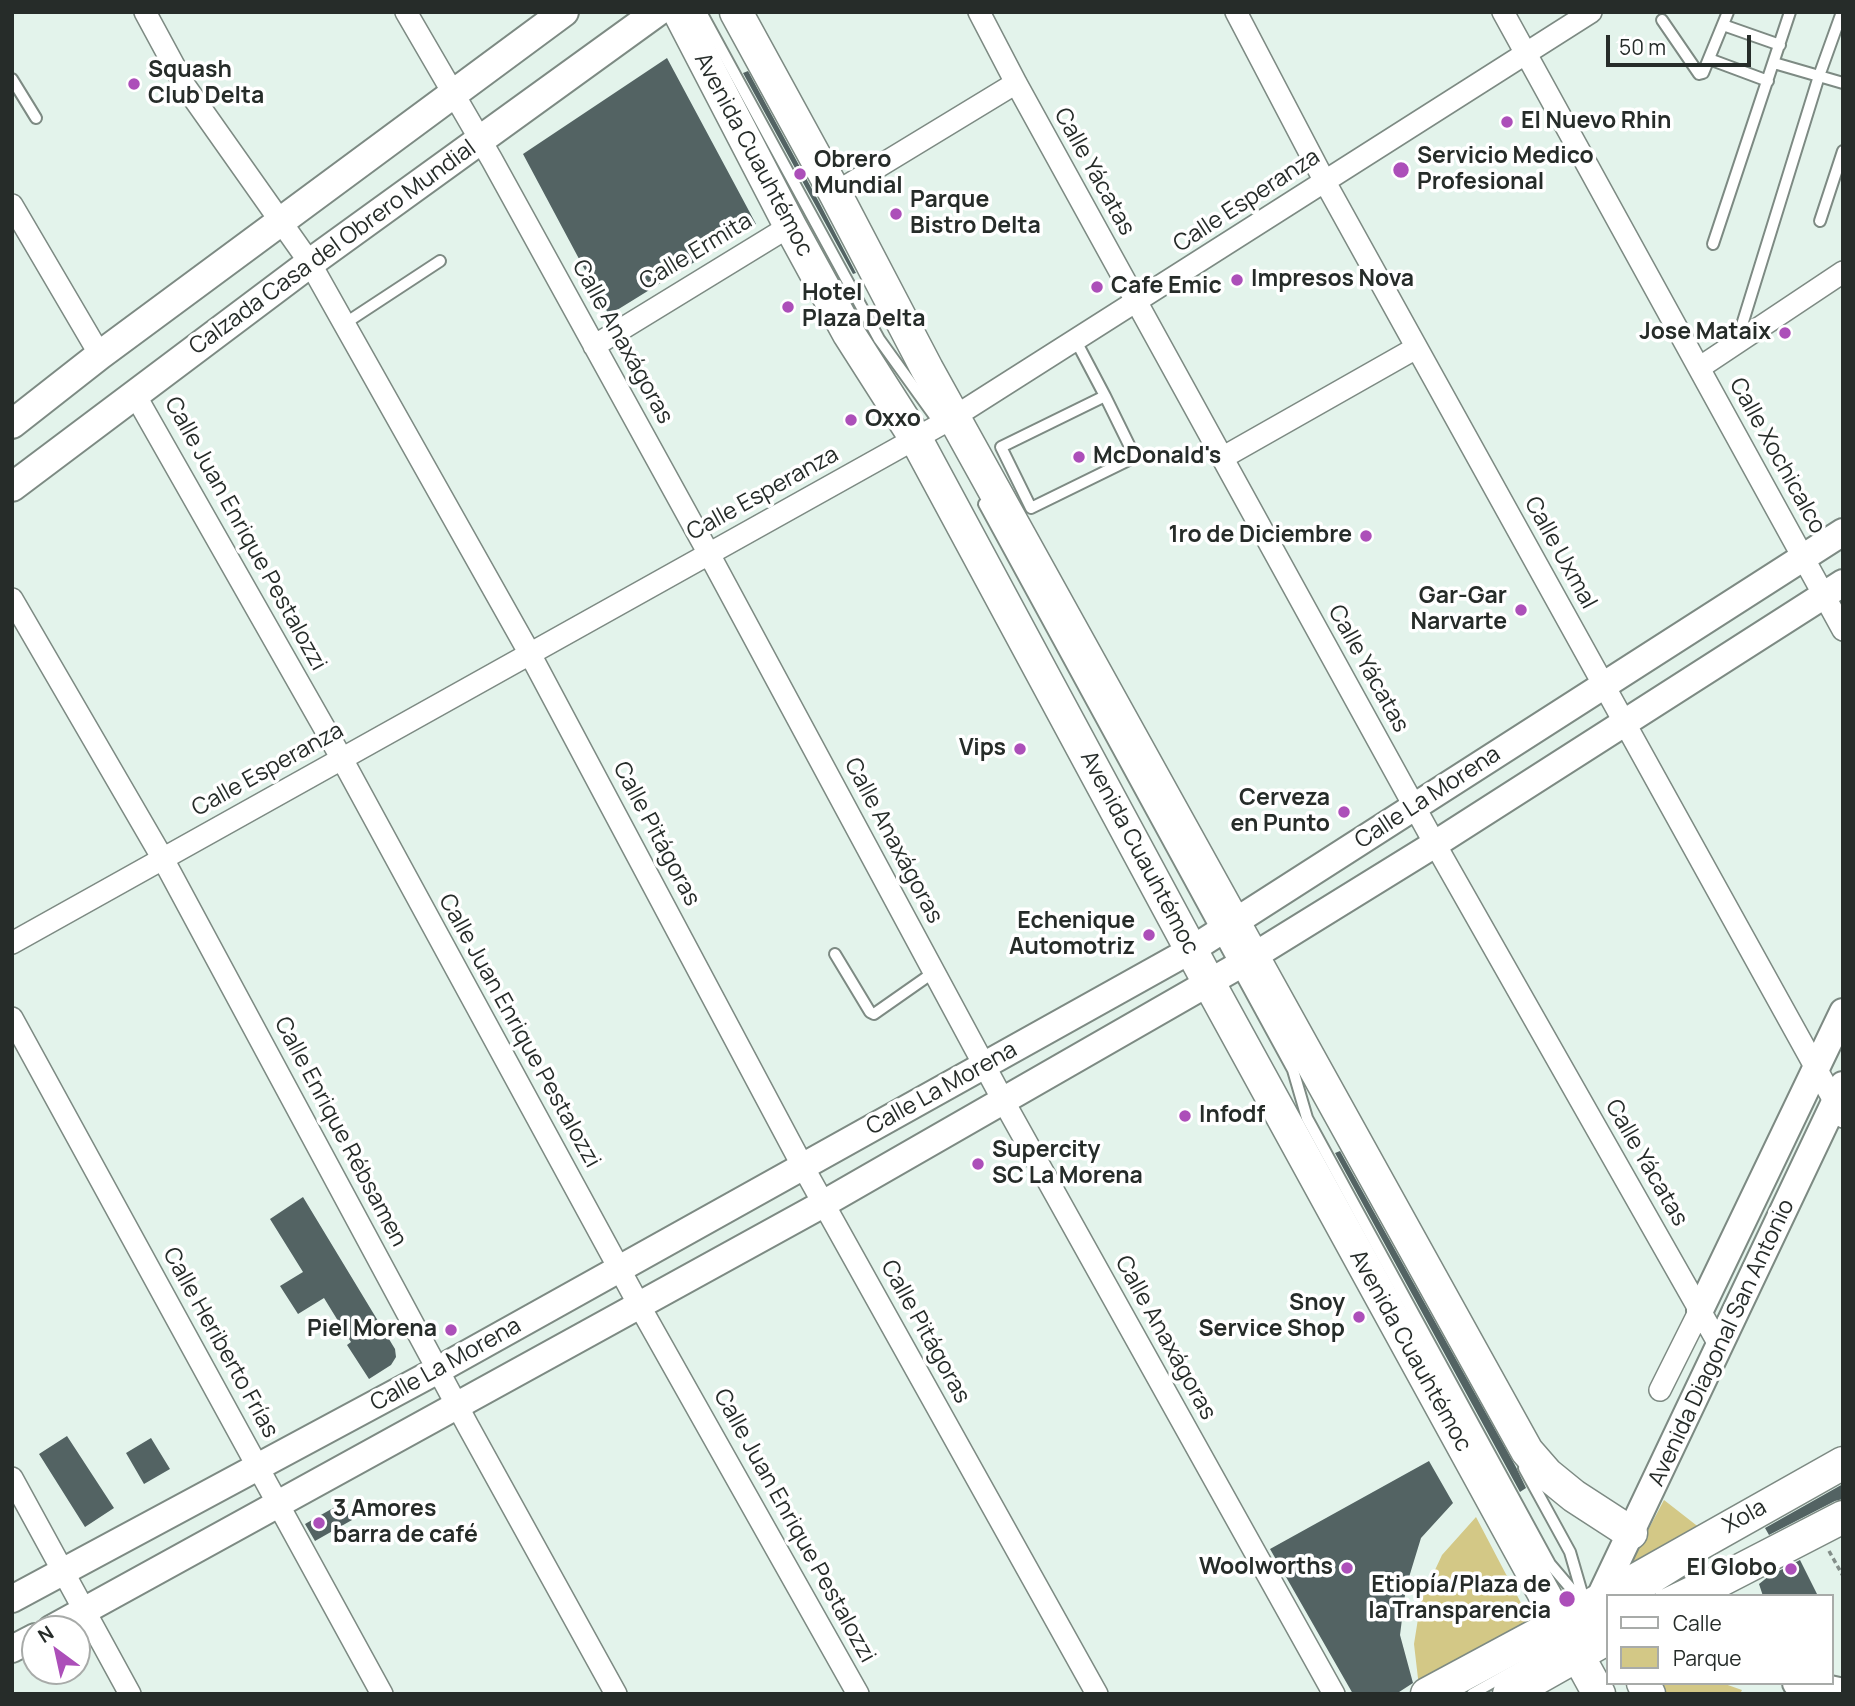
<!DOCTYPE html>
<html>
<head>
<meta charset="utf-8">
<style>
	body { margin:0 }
	#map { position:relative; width:1855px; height:1706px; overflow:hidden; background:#e3f3eb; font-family:Manrope,sans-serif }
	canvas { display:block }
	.frame { position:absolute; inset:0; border:14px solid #262c29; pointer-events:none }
	.legend { position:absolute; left:1606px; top:1594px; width:228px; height:91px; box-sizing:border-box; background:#fff; border:2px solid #a8aba9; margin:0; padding:9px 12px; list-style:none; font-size:21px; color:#262c29 }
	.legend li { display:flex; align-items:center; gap:14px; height:35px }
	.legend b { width:35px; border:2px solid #a8aba9 }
	.north { position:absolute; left:21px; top:1615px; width:70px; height:70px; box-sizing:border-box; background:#fff; border:2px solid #a8aba9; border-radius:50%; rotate:327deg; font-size:19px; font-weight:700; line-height:28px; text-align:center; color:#262c29 }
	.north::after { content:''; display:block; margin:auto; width:24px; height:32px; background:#ac4fb9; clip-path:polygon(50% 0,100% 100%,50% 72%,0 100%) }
	.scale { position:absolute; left:1606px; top:35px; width:145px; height:32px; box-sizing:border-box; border:4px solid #262c29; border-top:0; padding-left:9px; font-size:21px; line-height:24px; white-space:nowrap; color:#262c29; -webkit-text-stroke:5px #fff; paint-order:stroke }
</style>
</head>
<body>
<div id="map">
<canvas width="1855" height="1706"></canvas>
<div class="frame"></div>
<ul class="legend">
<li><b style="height:9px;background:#fff"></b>Calle</li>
<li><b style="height:19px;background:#d3c886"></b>Parque</li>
</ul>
<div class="north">N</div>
<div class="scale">50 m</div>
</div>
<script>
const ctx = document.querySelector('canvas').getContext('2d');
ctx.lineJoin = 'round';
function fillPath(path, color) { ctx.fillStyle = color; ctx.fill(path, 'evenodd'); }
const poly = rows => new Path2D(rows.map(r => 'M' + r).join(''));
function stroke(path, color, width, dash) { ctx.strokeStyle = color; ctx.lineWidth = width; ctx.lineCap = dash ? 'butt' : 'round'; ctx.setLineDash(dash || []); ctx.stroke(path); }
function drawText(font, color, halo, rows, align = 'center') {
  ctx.font = font + ' Manrope,sans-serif'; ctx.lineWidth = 7; ctx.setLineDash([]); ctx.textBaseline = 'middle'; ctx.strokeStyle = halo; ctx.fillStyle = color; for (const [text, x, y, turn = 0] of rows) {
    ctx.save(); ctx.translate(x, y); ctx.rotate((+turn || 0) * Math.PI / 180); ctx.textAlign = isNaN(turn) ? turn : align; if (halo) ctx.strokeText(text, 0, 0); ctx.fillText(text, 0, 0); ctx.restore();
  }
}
fillPath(poly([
	[1664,1500,1705,1532,1623,1577],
	[1476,1517,1532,1624,1419,1687,1414,1644,1421,1600,1442,1555],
	[1655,1683,1722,1683,1742,1690,1740,1694,1661,1694]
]), '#d3c886');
fillPath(poly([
	[667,58,756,224,609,315,523,154],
	[748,71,819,202,856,273,853,274,743,73],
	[1340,1151,1516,1467,1526,1488,1520,1492,1335,1153],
	[303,1197,395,1349,396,1357,391,1365,369,1379,347,1345,351,1342,324,1298,298,1314,280,1286,303,1272,270,1219],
	[67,1436,114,1508,85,1527,39,1454],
	[151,1438,170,1469,144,1484,126,1453],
	[1429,1461,1453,1503,1421,1538,1406,1587,1400,1635,1413,1683,1396,1694,1353,1694,1270,1549],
	[1843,1484,1843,1499,1835,1501,1769,1535,1765,1528],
	[342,1503,352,1520,315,1541,305,1524],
	[1800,1560,1818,1596,1763,1596,1759,1584,1769,1576]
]), '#536363');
const service = poly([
	[701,12,879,339,941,425],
	[1662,20,1699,74,1703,73,1728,12],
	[1723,25,1780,45],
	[1709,59,1768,81],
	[1774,63,1843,83],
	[12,79,36,118],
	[1820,221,1843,151],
	[1713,244,1790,12],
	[344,324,440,261],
	[1076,341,1105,396,1135,457,1031,508,1001,447,1105,396],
	[1737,341,1819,76,1842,12],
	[984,504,1293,1070,1307,1118,1550,1564,1584,1604],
	[835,954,870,1012,874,1014,934,972],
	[1524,1468,1570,1552,1586,1607,1602,1637],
	[1642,1596,1682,1571],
	[1660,1596,1689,1582],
	[1571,1638,1608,1617],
	[1472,1694,1527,1663]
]);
const minor = poly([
	[145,12,185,86,310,263,530,654,802,1165,1097,1694],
	[406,12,492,160,709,554,1004,1102,1334,1694],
	[979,12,1016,83,1435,844,1720,1346],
	[1236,12,1325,182,1843,1117],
	[1503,12,1843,630],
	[835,193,1016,83],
	[12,205,100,355],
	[594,346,790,226],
	[1699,368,1843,272],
	[134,393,342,759,639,1305,858,1694],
	[1222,458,1416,348],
	[12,599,163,859,468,1426,616,1694],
	[12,943,954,417,1591,12],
	[12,1018,382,1694],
	[1660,1390,1700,1310],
	[12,1478,130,1694]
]);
const tertiary = poly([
	[1700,1310,1843,1012],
	[12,1599,438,1370,1191,950,1843,532],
	[1599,1599,1843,1085],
	[51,1629,823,1204,1236,967,1435,844,1843,583],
	[12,1649,35,1637],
	[1517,1692,1559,1623]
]);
const secondary = poly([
	[12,424,100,355,564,12],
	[12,487,310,263,657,12],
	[1797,1683,1843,1693]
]);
const primary = poly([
	[679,12,790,226,849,334,916,439,1209,983,1599,1694],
	[736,12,835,193,927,369,1527,1451,1547,1474,1574,1496,1631,1533],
	[1690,1596,1843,1517],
	[1643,1683,1649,1694],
	[1427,1694,1559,1623,1843,1463],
	[1509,1694,1608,1638]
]);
stroke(service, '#7d8a83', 14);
stroke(minor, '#7d8a83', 24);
stroke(tertiary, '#7d8a83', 30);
stroke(secondary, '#7d8a83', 32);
stroke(primary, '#7d8a83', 35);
stroke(poly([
	[1829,1551,1843,1576]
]), '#838e89', 3.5, [5, 3.5]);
stroke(service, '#fff', 10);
stroke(minor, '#fff', 21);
stroke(tertiary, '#fff', 26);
stroke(secondary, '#fff', 28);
stroke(primary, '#fff', 32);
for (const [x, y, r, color] of [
	[134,84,7,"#ac4fb9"],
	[1507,122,7,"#ac4fb9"],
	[1401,170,9,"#ac4fb9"],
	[800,174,7,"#ac4fb9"],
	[896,214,7,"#ac4fb9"],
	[1237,280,7,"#ac4fb9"],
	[1097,287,7,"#ac4fb9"],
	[788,307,7,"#ac4fb9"],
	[1785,333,7,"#ac4fb9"],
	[851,420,7,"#ac4fb9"],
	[1079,457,7,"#ac4fb9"],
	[1366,536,7,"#ac4fb9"],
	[1521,610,7,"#ac4fb9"],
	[1020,749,7,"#ac4fb9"],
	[1344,812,7,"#ac4fb9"],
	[1149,935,7,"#ac4fb9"],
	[1185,1116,7,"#ac4fb9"],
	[978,1164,7,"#ac4fb9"],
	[1359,1317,7,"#ac4fb9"],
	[451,1330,7,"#ac4fb9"],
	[319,1523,7,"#ac4fb9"],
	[1347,1568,7,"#ac4fb9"],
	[1791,1569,7,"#ac4fb9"],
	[1567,1599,9,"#ac4fb9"]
]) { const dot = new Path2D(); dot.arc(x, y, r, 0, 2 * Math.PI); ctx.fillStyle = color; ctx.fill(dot); stroke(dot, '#fff', 2.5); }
drawText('bold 23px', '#262c29', '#fff', [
	["Squash",148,71],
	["Club Delta",148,97],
	["El Nuevo Rhin",1521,122],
	["Servicio Medico",1417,157],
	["Profesional",1417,183],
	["Obrero",814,161],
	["Mundial",814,187],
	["Parque",910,201],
	["Bistro Delta",910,227],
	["Impresos Nova",1251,280],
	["Cafe Emic",1111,287],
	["Hotel",802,294],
	["Plaza Delta",802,320],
	["Jose Mataix",1771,333,"right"],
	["Oxxo",865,420],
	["McDonald's",1093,457],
	["1ro de Diciembre",1352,536,"right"],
	["Gar-Gar",1507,597,"right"],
	["Narvarte",1507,623,"right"],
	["Vips",1006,749,"right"],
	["Cerveza",1330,799,"right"],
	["en Punto",1330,825,"right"],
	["Echenique",1135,922,"right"],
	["Automotriz",1135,948,"right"],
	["Infodf",1199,1116],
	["Supercity",992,1151],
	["SC La Morena",992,1177],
	["Snoy",1345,1304,"right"],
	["Service Shop",1345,1330,"right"],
	["Piel Morena",437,1330,"right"],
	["3 Amores",333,1510],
	["barra de café",333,1536],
	["Woolworths",1333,1568,"right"],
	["El Globo",1777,1569,"right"],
	["Etiopía/Plaza de",1551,1586,"right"],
	["la Transparencia",1551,1612,"right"]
], 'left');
drawText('23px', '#262c29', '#fff', [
	["Avenida Cuauhtémoc",753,155,62],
	["Calle Yácatas",1094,172,61],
	["Calle Esperanza",1247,201,-33],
	["Calzada Casa del Obrero Mundial",333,248,-36],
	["Calle Ermita",696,252,-31],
	["Calle Anaxágoras",622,342,61],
	["Calle Xochicalco",1777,456,61],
	["Calle Esperanza",763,494,-29],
	["Calle Juan Enrique Pestalozzi",245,534,61],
	["Calle Uxmal",1560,553,61],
	["Calle Yácatas",1368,669,61],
	["Calle Esperanza",268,770,-29],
	["Calle La Morena",1428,798,-33],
	["Calle Pitágoras",656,834,62],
	["Calle Anaxágoras",893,841,62],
	["Avenida Cuauhtémoc",1139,853,62],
	["Calle Juan Enrique Pestalozzi",519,1031,61],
	["Calle La Morena",942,1089,-29],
	["Calle Enrique Rébsamen",340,1132,62],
	["Calle Yácatas",1646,1163,60],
	["Calle Pitágoras",925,1332,61],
	["Calle Anaxágoras",1165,1338,61],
	["Calle Heriberto Frías",220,1343,61],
	["Avenida Diagonal San Antonio",1722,1343,-65],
	["Avenida Cuauhtémoc",1410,1351,61],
	["Calle La Morena",446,1365,-29],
	["Xola",1745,1517,-29],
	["Calle Juan Enrique Pestalozzi",794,1526,61]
]);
</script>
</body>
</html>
